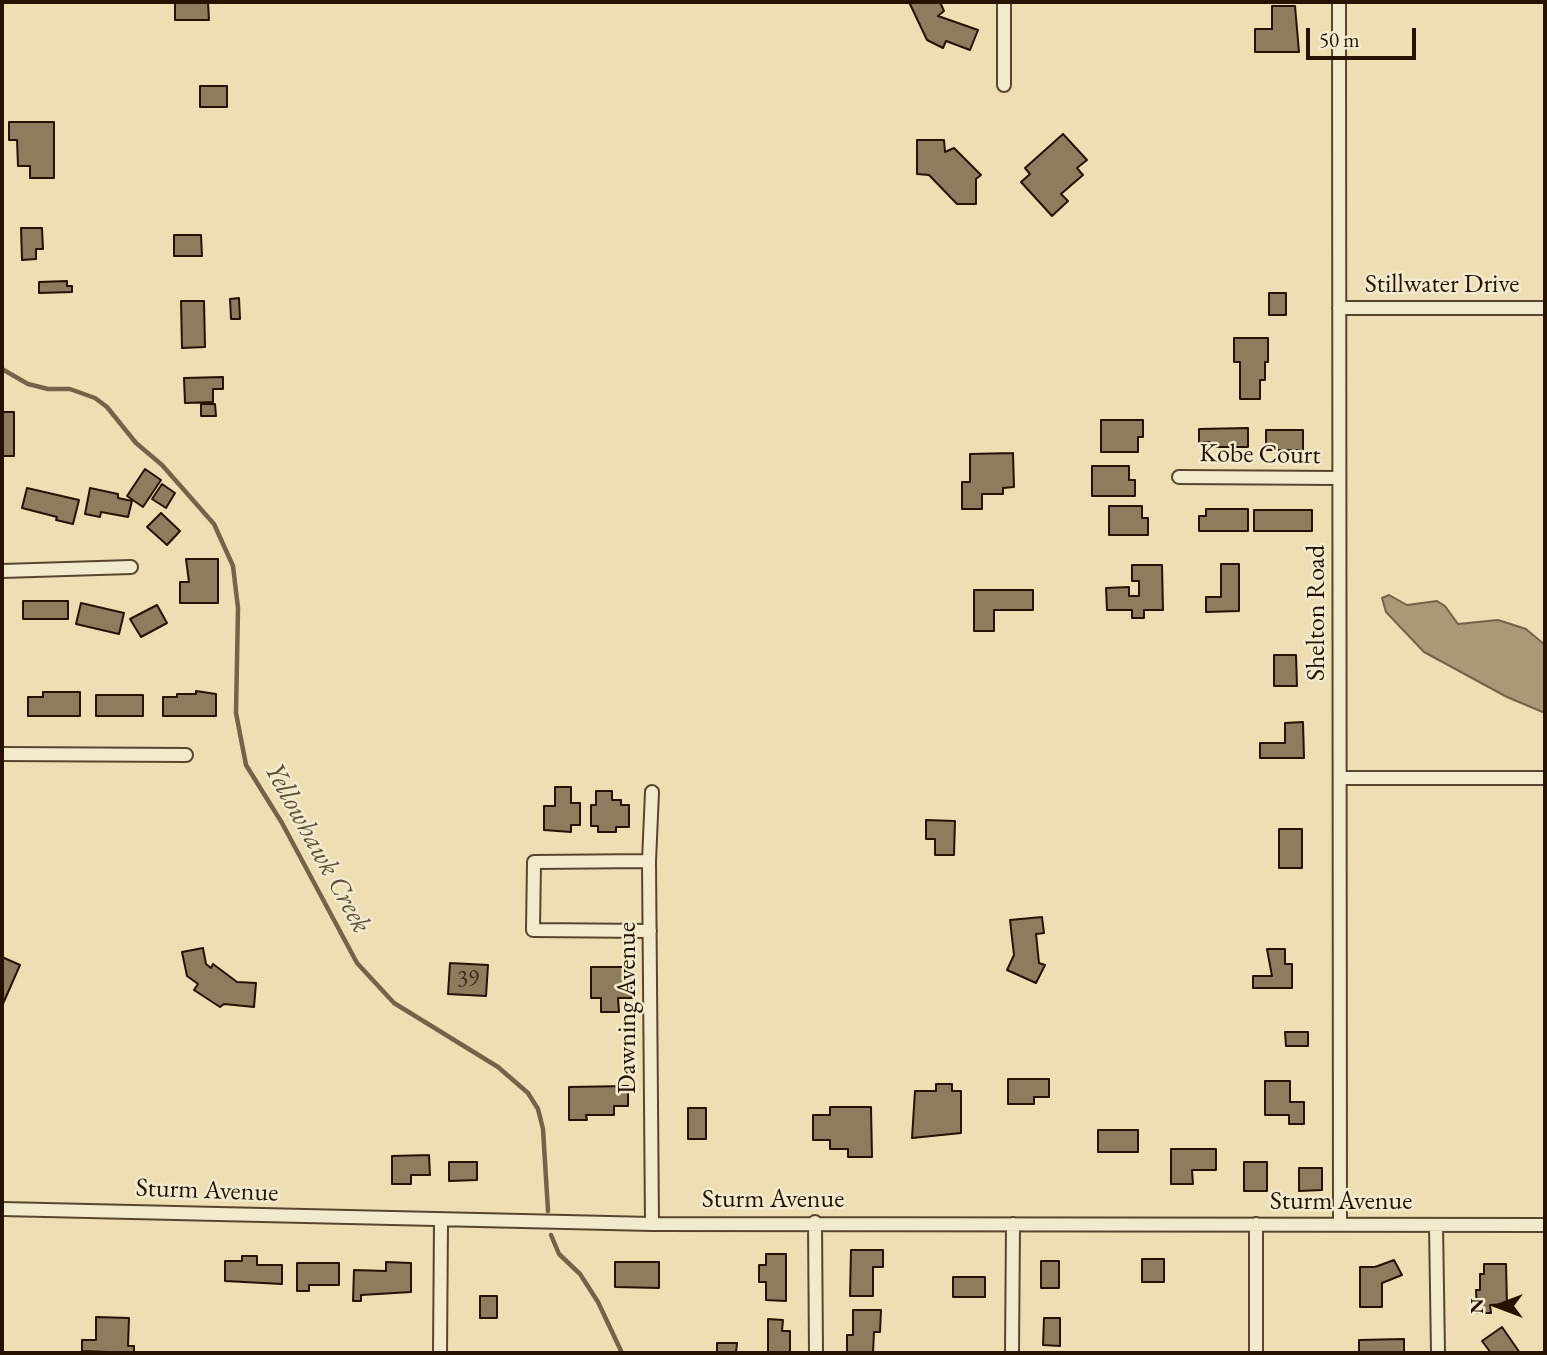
<!DOCTYPE html>
<html>
<head>
<meta charset="utf-8">
<style>
	body { margin:0 }
	#map { position:relative; width:1547px; height:1355px; overflow:hidden; background:#eddeb4; font-family:"EB Garamond",serif }
	canvas { display:block }
	.frame { position:absolute; inset:0; border:4px solid #251200; pointer-events:none }
	.north { position:absolute; left:1463px; top:1271px; width:70px; height:70px; -webkit-text-stroke:5px #f3eace; paint-order:stroke; rotate:270deg; font-size:19px; font-weight:700; line-height:28px; text-align:center; color:#251200 }
	.north::after { content:''; display:block; margin:auto; width:24px; height:32px; background:#251200; clip-path:polygon(50% 0,100% 100%,50% 72%,0 100%) }
	.scale { position:absolute; left:1306px; top:28px; width:110px; height:32px; box-sizing:border-box; border:4px solid #251200; border-top:0; padding-left:9px; font-size:21px; line-height:24px; white-space:nowrap; color:#251200; -webkit-text-stroke:5px #f3eace; paint-order:stroke }
</style>
</head>
<body>
<div id="map">
<canvas width="1547" height="1355"></canvas>
<div class="frame"></div>
<div class="north">N</div>
<div class="scale">50 m</div>
</div>
<script>
const ctx = document.querySelector('canvas').getContext('2d');
ctx.lineJoin = 'round';
function fillPath(path, color) { ctx.fillStyle = color; ctx.fill(path, 'evenodd'); }
const poly = rows => new Path2D(rows.map(r => 'M' + r).join(''));
function stroke(path, color, width, dash) { ctx.strokeStyle = color; ctx.lineWidth = width; ctx.lineCap = dash ? 'butt' : 'round'; ctx.setLineDash(dash || []); ctx.stroke(path); }
function drawText(font, color, halo, rows, align = 'center') {
  ctx.font = font + ' "EB Garamond",serif'; ctx.lineWidth = 5; ctx.setLineDash([]); ctx.textBaseline = 'middle'; ctx.strokeStyle = halo; ctx.fillStyle = color; for (const [text, x, y, turn = 0] of rows) {
    ctx.save(); ctx.translate(x, y); ctx.rotate((+turn || 0) * Math.PI / 180); ctx.textAlign = isNaN(turn) ? turn : align; if (halo) ctx.strokeText(text, 0, 0); ctx.fillText(text, 0, 0); ctx.restore();
  }
}
const water = poly([
	[1389,595,1407,605,1437,601,1445,606,1458,624,1498,620,1526,629,1545,645,1545,713,1507,697,1424,652,1386,612,1382,598,1389,595]
]);
fillPath(water, '#a99977');
stroke(water, '#746347', 2);
stroke(poly([
	[2,369,28,384,48,389,70,389,95,398,107,407,136,443,162,465,214,524,233,566,238,608,236,713,246,765,282,823,357,963,394,1003,498,1067,528,1093,538,1109,543,1129,548,1211],
	[551,1235,559,1254,580,1274,598,1302,622,1353]
]), '#746347', 4.5);
const building = poly([
	[175,2,208,2,209,20,175,20,175,2],
	[909,2,940,2,944,11,938,16,978,30,970,50,946,41,943,48,927,40,909,2],
	[1272,6,1295,6,1299,52,1255,52,1255,29,1272,29,1272,6],
	[200,86,227,86,227,107,200,107,200,86],
	[9,122,54,122,54,178,30,178,30,166,18,166,17,140,9,140,9,122],
	[1063,134,1087,160,1077,168,1083,175,1061,194,1068,201,1052,216,1021,182,1030,174,1025,168,1063,134],
	[917,140,944,140,945,152,954,148,981,175,976,179,976,204,957,204,929,175,917,174,917,140],
	[21,228,42,228,43,249,36,249,36,259,22,260,21,228],
	[174,235,201,235,202,256,174,256,174,235],
	[67,281,67,286,72,286,72,292,39,293,39,282,67,281],
	[1269,293,1286,293,1286,315,1269,315,1269,293],
	[239,298,240,319,231,319,230,299,239,298],
	[181,301,204,301,205,347,182,348,181,301],
	[1234,338,1268,338,1268,362,1265,362,1265,380,1260,380,1260,399,1240,399,1240,362,1234,362,1234,338],
	[223,377,223,389,213,389,213,402,185,403,184,378,223,377],
	[201,404,215,404,216,416,201,416,201,404],
	[2,412,14,412,14,456,2,456,2,412],
	[1101,420,1143,420,1143,437,1138,437,1138,452,1101,452,1101,420],
	[1248,428,1248,447,1210,447,1210,442,1199,442,1199,429,1248,428],
	[1266,430,1303,430,1303,450,1266,450,1266,430],
	[1013,453,1014,487,1003,488,1003,494,982,494,982,509,962,509,962,482,970,482,970,454,1013,453],
	[1092,466,1129,466,1129,480,1135,480,1135,496,1092,496,1092,466],
	[145,469,161,480,143,507,127,496,145,469],
	[162,484,175,493,166,508,152,499,162,484],
	[27,488,79,500,73,524,56,520,57,517,22,508,27,488],
	[90,488,118,494,118,498,132,501,128,517,101,512,100,517,85,514,90,488],
	[1109,506,1142,506,1142,518,1148,518,1148,535,1109,535,1109,506],
	[1206,509,1248,509,1248,531,1199,531,1199,516,1206,516,1206,509],
	[1254,510,1312,510,1312,531,1254,531,1254,510],
	[161,513,180,531,167,545,147,527,161,513],
	[186,559,218,559,218,603,180,603,180,582,189,582,186,559],
	[1221,564,1239,564,1239,611,1206,612,1206,597,1221,597,1221,564],
	[1132,565,1162,565,1163,610,1144,610,1144,618,1132,618,1132,610,1107,610,1106,588,1129,587,1129,596,1139,596,1139,581,1132,581,1132,565],
	[974,590,1033,590,1033,610,994,610,994,631,974,631,974,590],
	[23,601,68,601,68,619,23,619,23,601],
	[81,603,124,613,119,634,76,624,81,603],
	[157,605,167,623,141,637,130,619,157,605],
	[1274,655,1296,655,1297,686,1274,686,1274,655],
	[196,691,216,694,216,716,163,716,163,697,177,697,177,694,196,694,196,691],
	[43,692,80,692,80,716,28,716,28,697,43,697,43,692],
	[96,695,143,695,143,716,96,716,96,695],
	[1303,722,1304,758,1260,758,1260,743,1285,743,1285,723,1303,722],
	[555,787,571,787,571,803,580,803,580,825,571,825,571,832,544,830,544,806,555,806,555,787],
	[596,791,612,791,612,800,621,800,621,805,629,805,629,827,616,827,616,832,598,832,598,826,591,826,591,805,596,805,596,791],
	[926,820,955,821,954,855,935,855,935,839,926,839,926,820],
	[1279,829,1302,829,1302,868,1279,868,1279,829],
	[1042,917,1044,933,1036,934,1039,963,1045,965,1036,983,1007,970,1014,955,1010,920,1042,917],
	[203,948,206,964,211,968,213,964,237,982,256,983,254,1007,224,1004,220,1007,194,990,198,984,187,976,182,952,203,948],
	[1267,949,1285,949,1285,964,1292,964,1292,988,1253,988,1253,976,1272,976,1267,949],
	[2,957,20,965,2,1006,2,957],
	[450,963,488,965,486,996,448,994,450,963],
	[591,967,631,967,632,998,618,998,619,1012,601,1012,601,998,591,998,591,967],
	[1285,1032,1308,1032,1308,1046,1286,1046,1285,1032],
	[1008,1079,1049,1079,1049,1097,1034,1097,1034,1104,1008,1104,1008,1079],
	[1265,1081,1290,1081,1290,1102,1304,1102,1304,1124,1289,1124,1289,1115,1265,1115,1265,1081],
	[936,1084,952,1084,952,1091,961,1091,961,1133,912,1138,915,1091,936,1091,936,1084],
	[628,1086,628,1106,614,1106,614,1115,586,1115,587,1120,569,1120,569,1087,628,1086],
	[830,1107,871,1107,872,1157,848,1157,848,1149,830,1149,830,1140,813,1140,813,1115,830,1115,830,1107],
	[688,1108,706,1108,706,1139,688,1139,688,1108],
	[1098,1130,1138,1130,1138,1152,1098,1152,1098,1130],
	[1171,1149,1216,1149,1216,1170,1192,1170,1193,1184,1171,1184,1171,1149],
	[429,1155,430,1175,411,1175,411,1184,392,1184,392,1156,429,1155],
	[449,1162,477,1162,477,1180,449,1181,449,1162],
	[1244,1162,1267,1162,1267,1191,1244,1191,1244,1162],
	[1299,1168,1322,1168,1322,1190,1299,1191,1299,1168],
	[851,1250,883,1250,883,1267,873,1267,873,1296,850,1296,851,1250],
	[766,1254,786,1254,786,1301,766,1300,766,1282,759,1282,759,1265,766,1265,766,1254],
	[242,1256,257,1256,257,1265,282,1265,282,1284,225,1281,225,1261,242,1261,242,1256],
	[1142,1259,1164,1259,1164,1282,1142,1282,1142,1259],
	[1394,1260,1402,1275,1382,1283,1382,1307,1360,1307,1360,1267,1375,1267,1394,1260],
	[1041,1261,1059,1261,1059,1288,1041,1288,1041,1261],
	[386,1262,411,1263,411,1292,361,1295,361,1301,353,1301,354,1270,386,1271,386,1262],
	[615,1262,659,1262,659,1288,615,1287,615,1262],
	[297,1263,339,1263,339,1285,309,1285,309,1291,297,1291,297,1263],
	[1484,1264,1506,1264,1507,1304,1490,1305,1491,1313,1477,1313,1476,1290,1480,1290,1480,1274,1484,1274,1484,1264],
	[953,1277,985,1277,985,1297,953,1297,953,1277],
	[480,1296,497,1296,497,1318,480,1318,480,1296],
	[853,1310,881,1310,880,1332,874,1332,873,1353,847,1353,847,1335,853,1335,853,1310],
	[96,1317,129,1318,128,1346,134,1346,134,1353,82,1351,82,1340,96,1340,96,1317],
	[1044,1318,1060,1318,1060,1346,1043,1345,1044,1318],
	[768,1319,783,1320,782,1331,790,1331,790,1353,768,1353,768,1319],
	[1502,1327,1520,1353,1491,1353,1482,1341,1502,1327],
	[1404,1339,1404,1353,1359,1353,1359,1340,1404,1339],
	[717,1343,737,1343,736,1353,717,1353,717,1343]
]);
fillPath(building, '#8d7c5e');
stroke(building, '#251200', 2);
const minor = poly([
	[1004,2,1004,85],
	[1339,2,1340,1224],
	[1339,308,1545,308],
	[1179,477,1339,478],
	[2,571,131,567],
	[2,754,186,755],
	[1340,778,1545,778],
	[652,792,649,861,652,1224],
	[649,861,534,862,533,930,650,931],
	[2,1209,652,1224,1545,1225],
	[815,1222,816,1353],
	[1256,1224,1256,1353],
	[1436,1225,1438,1353],
	[440,1353,441,1221],
	[1012,1353,1013,1224]
]);
stroke(minor, '#57452d', 16);
stroke(minor, '#f3eace', 12);
drawText('23px', '#3f2c18', null, [
	["39",468,980]
]);
drawText('26px', '#251200', '#f3eace', [
	["Stillwater Drive",1442,285],
	["Kobe Court",1260,455,1],
	["Shelton Road",1317,613,-90],
	["Dawning Avenue",628,1008,-90],
	["Sturm Avenue",207,1191,2],
	["Sturm Avenue",773,1200],
	["Sturm Avenue",1341,1202]
]);
drawText('italic 28px', '#604f36', '#f3eace', [
	["Yellowhawk Creek",317,848,61]
]);
</script>
</body>
</html>
